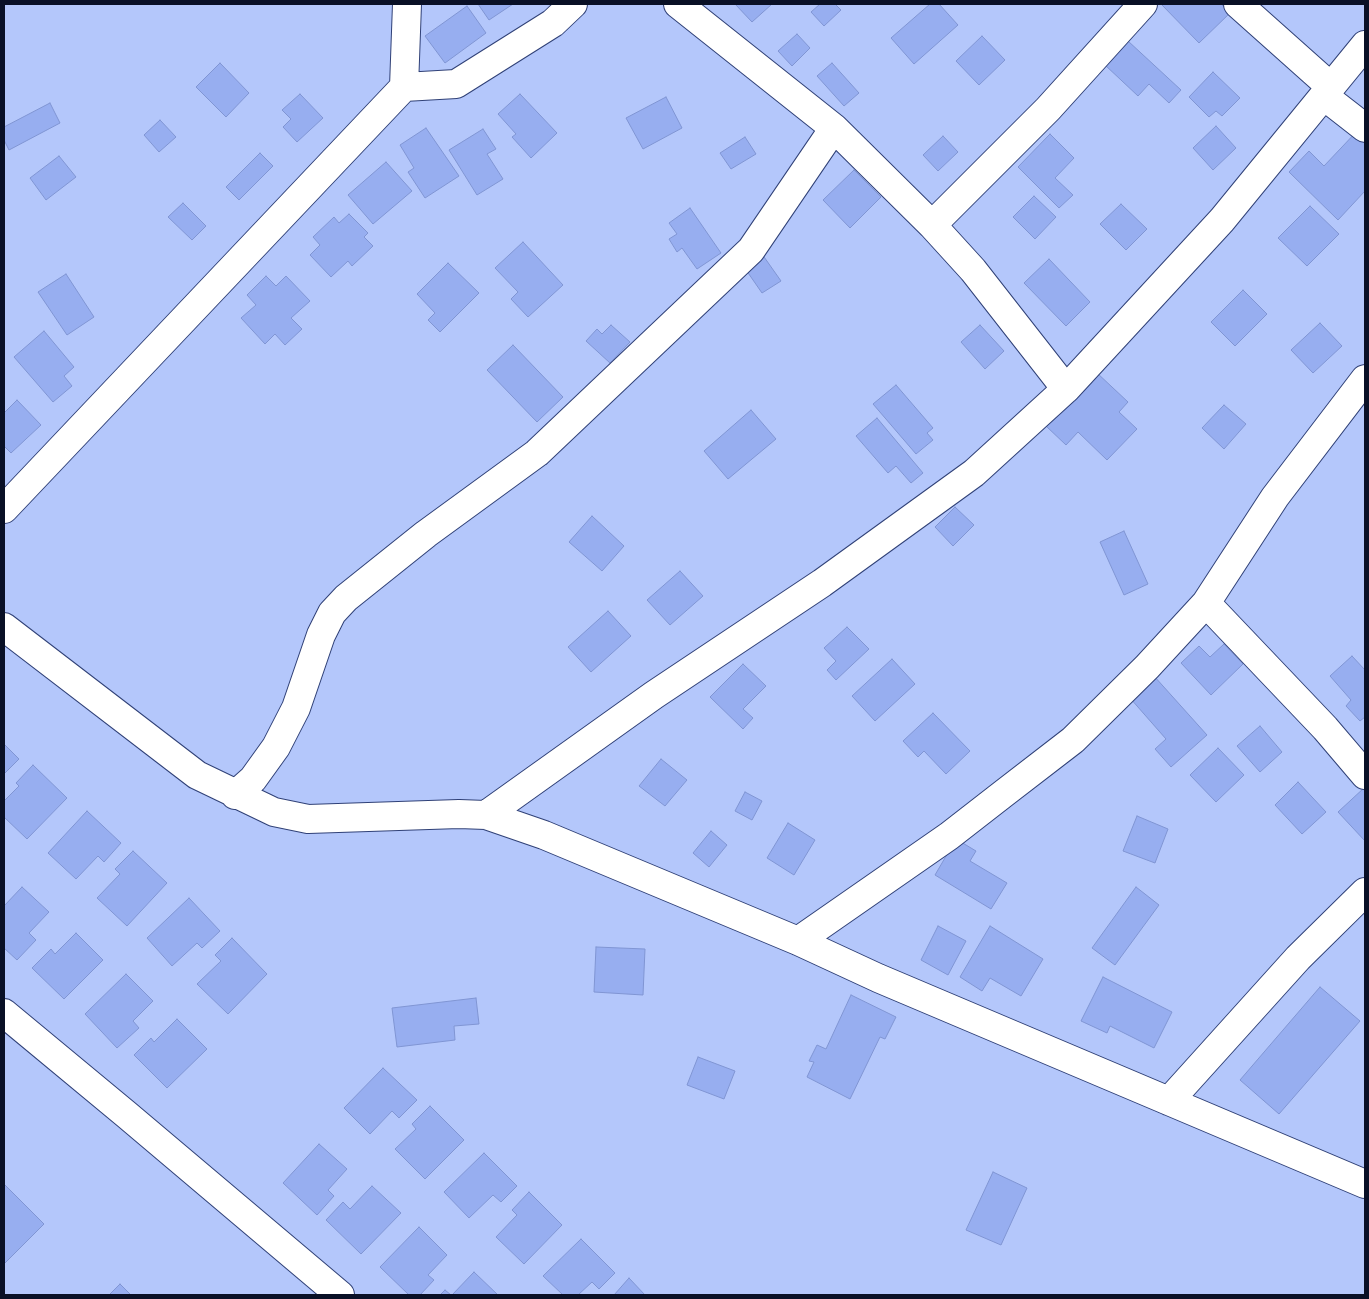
<!DOCTYPE html>
<html>
<head>
<meta charset="utf-8">
<style>
	body { margin:0 }
	#map { position:relative; width:1369px; height:1299px; overflow:hidden; background:#b4c7fb; font-family:"Nunito Sans",sans-serif }
	canvas { display:block }
	.frame { position:absolute; inset:0; border:5px solid #091026; pointer-events:none }
</style>
</head>
<body>
<div id="map">
<canvas width="1369" height="1299"></canvas>
<div class="frame"></div>
</div>
<script>
const ctx = document.querySelector('canvas').getContext('2d');
ctx.lineJoin = 'round';
function fillPath(path, color) { ctx.fillStyle = color; ctx.fill(path, 'evenodd'); }
const poly = rows => new Path2D(rows.map(r => 'M' + r).join(''));
function stroke(path, color, width, dash) { ctx.strokeStyle = color; ctx.lineWidth = width; ctx.lineCap = dash ? 'butt' : 'round'; ctx.setLineDash(dash || []); ctx.stroke(path); }
const building = poly([
	[478,4,513,4,489,20,478,4],
	[735,4,772,4,752,22,735,4],
	[820,4,835,4,841,10,824,26,811,12,820,4],
	[930,4,939,4,958,25,914,64,891,38,930,4],
	[1161,4,1221,4,1230,13,1199,43,1161,4],
	[467,6,486,33,445,63,425,36,467,6],
	[797,34,810,48,792,66,778,51,797,34],
	[982,36,1005,60,979,85,956,61,982,36],
	[1128,41,1181,90,1169,103,1149,84,1138,96,1105,65,1128,41],
	[220,63,249,93,226,117,196,87,220,63],
	[832,63,859,93,844,106,817,76,832,63],
	[1213,72,1240,98,1222,116,1216,111,1209,117,1189,97,1213,72],
	[300,94,323,118,297,142,283,127,291,119,282,110,300,94],
	[520,94,557,133,531,158,512,137,516,134,498,114,520,94],
	[666,97,682,128,643,149,626,118,666,97],
	[50,103,60,123,9,150,4,140,4,127,50,103],
	[160,120,176,137,159,152,144,135,160,120],
	[1216,126,1236,148,1213,170,1193,148,1216,126],
	[426,128,459,176,425,198,408,172,414,168,400,145,426,128],
	[483,129,496,149,487,154,503,179,477,195,449,150,483,129],
	[1359,129,1365,134,1365,191,1338,220,1289,172,1309,151,1324,166,1359,129],
	[1050,134,1074,158,1055,178,1073,195,1059,208,1018,167,1050,134],
	[943,136,958,152,938,171,923,155,943,136],
	[745,137,756,154,731,169,720,153,745,137],
	[260,153,273,166,239,200,226,187,260,153],
	[59,156,76,177,46,200,30,178,59,156],
	[386,162,412,191,373,224,348,195,386,162],
	[854,170,881,197,850,228,823,200,854,170],
	[1034,196,1056,217,1035,239,1013,217,1034,196],
	[183,203,206,226,192,240,168,217,183,203],
	[1121,204,1147,229,1126,250,1100,224,1121,204],
	[1310,206,1339,234,1307,266,1278,238,1310,206],
	[690,208,721,253,697,269,682,248,677,252,669,239,677,234,669,223,690,208],
	[349,214,368,233,364,237,373,246,352,266,348,261,331,277,310,255,320,245,313,237,334,217,339,223,349,214],
	[523,242,563,285,528,317,511,299,518,292,495,268,523,242],
	[762,254,781,281,762,293,744,267,762,254],
	[1049,259,1090,302,1066,326,1024,283,1049,259],
	[448,263,479,293,440,332,428,320,435,313,417,294,448,263],
	[66,274,94,317,67,335,38,292,66,274],
	[266,276,276,286,286,276,310,301,291,318,302,329,285,345,275,334,265,344,241,318,256,305,247,295,266,276],
	[1243,290,1267,314,1235,346,1211,322,1243,290],
	[1320,323,1342,346,1313,373,1291,350,1320,323],
	[611,325,630,342,610,363,586,341,597,329,602,334,611,325],
	[980,325,1004,351,985,369,961,342,980,325],
	[44,331,74,367,64,376,72,386,53,402,14,357,44,331],
	[513,345,563,397,537,422,487,370,513,345],
	[1096,372,1128,402,1119,412,1137,429,1107,460,1078,432,1066,445,1046,426,1096,372],
	[896,385,933,428,927,433,933,440,916,454,873,404,896,385],
	[17,400,41,425,11,453,4,446,4,413,17,400],
	[1224,405,1246,424,1224,449,1202,428,1224,405],
	[751,410,776,439,728,479,704,451,751,410],
	[877,418,923,473,911,483,896,466,888,473,856,436,877,418],
	[955,507,974,525,953,546,935,527,955,507],
	[592,516,624,546,602,571,569,542,592,516],
	[1124,531,1148,584,1124,595,1100,542,1124,531],
	[680,571,703,596,670,625,647,600,680,571],
	[608,611,631,636,591,672,568,647,608,611],
	[847,627,869,649,836,680,827,670,836,661,824,648,847,627],
	[1224,644,1243,664,1211,695,1181,663,1199,646,1210,657,1224,644],
	[1352,656,1365,670,1365,717,1360,721,1346,706,1351,700,1330,676,1352,656],
	[892,659,915,684,875,721,852,696,892,659],
	[743,664,766,686,743,709,753,718,743,729,710,697,743,664],
	[1154,676,1207,735,1171,767,1155,749,1166,739,1130,698,1154,676],
	[933,713,970,751,946,774,924,751,918,757,903,741,933,713],
	[1260,726,1282,752,1260,772,1237,746,1260,726],
	[4,744,19,759,4,774,4,744],
	[1218,748,1244,775,1216,802,1190,775,1218,748],
	[661,759,687,780,665,806,639,786,661,759],
	[33,765,67,798,27,839,4,817,4,801,19,786,16,783,33,765],
	[1298,782,1326,812,1302,834,1275,805,1298,782],
	[1364,788,1365,789,1365,841,1338,812,1364,788],
	[745,792,762,801,752,820,735,811,745,792],
	[87,811,121,843,104,862,98,856,76,879,48,853,87,811],
	[1137,816,1168,829,1155,863,1123,851,1137,816],
	[788,823,815,840,794,875,767,858,788,823],
	[711,831,727,845,709,867,693,853,711,831],
	[956,839,976,851,970,861,1007,883,991,909,935,875,956,839],
	[133,851,167,883,127,926,97,898,120,874,115,869,133,851],
	[22,887,49,912,29,933,36,940,17,960,4,948,4,906,22,887],
	[1136,887,1159,905,1115,965,1092,948,1136,887],
	[189,898,220,931,202,948,197,943,172,966,147,938,189,898],
	[938,926,966,941,948,975,921,960,938,926],
	[990,926,1043,959,1021,996,990,978,982,991,960,977,990,926],
	[76,933,103,960,64,999,32,968,51,949,55,954,76,933],
	[232,938,267,974,228,1014,197,984,221,961,215,955,232,938],
	[596,947,645,949,643,995,594,992,596,947],
	[126,974,153,1001,133,1021,139,1028,117,1048,85,1014,126,974],
	[1103,977,1172,1012,1154,1048,1110,1026,1107,1033,1081,1021,1103,977],
	[1320,987,1360,1021,1279,1114,1240,1080,1320,987],
	[851,995,896,1017,885,1039,880,1037,850,1099,807,1077,814,1062,809,1061,817,1045,826,1049,851,995],
	[476,998,479,1024,454,1026,455,1040,397,1047,392,1008,476,998],
	[177,1019,207,1049,167,1088,134,1055,151,1038,154,1042,177,1019],
	[698,1057,735,1071,724,1099,687,1085,698,1057],
	[383,1068,417,1100,399,1118,392,1111,370,1134,344,1108,383,1068],
	[430,1106,464,1140,425,1179,395,1149,416,1129,412,1124,430,1106],
	[319,1144,347,1169,328,1190,334,1196,317,1215,283,1183,319,1144],
	[484,1153,517,1186,501,1202,493,1195,469,1218,444,1192,484,1153],
	[993,1172,1027,1188,1001,1245,966,1230,993,1172],
	[4,1184,44,1224,4,1264,4,1184],
	[372,1186,401,1213,361,1254,326,1220,343,1202,350,1209,372,1186],
	[529,1192,562,1225,524,1264,496,1237,517,1215,512,1210,529,1192],
	[419,1227,447,1255,428,1275,434,1280,420,1295,409,1295,380,1267,419,1227],
	[581,1239,615,1273,599,1289,592,1282,578,1295,563,1295,543,1276,581,1239],
	[474,1272,498,1295,452,1295,474,1272],
	[629,1278,645,1295,614,1295,629,1278],
	[120,1284,131,1295,109,1295,120,1284],
	[445,1290,451,1295,440,1295,445,1290]
]);
fillPath(building, '#97aef0');
stroke(building, '#8095d3', 1);
const street = poly([
	[678,4,834,128,932,225,1048,109,1143,4],
	[1238,4,1331,87],
	[404,87,456,84,553,23,573,4],
	[1324,96,1365,128],
	[1066,389,1222,220,1365,45],
	[4,509,404,87,407,4],
	[1206,603,1325,728,1365,775],
	[4,627,197,775,274,812,308,819,459,814,486,815,544,835,798,941,878,978,1365,1184],
	[235,795,253,779,276,747,296,708,321,635,332,613,346,598,426,534,537,453,751,250,834,128],
	[486,815,654,695,822,583,974,473,1066,389,973,270,932,225],
	[798,941,949,836,1003,794,1073,740,1147,667,1206,603,1275,497,1365,379],
	[4,1013,127,1115,340,1295],
	[1169,1101,1298,958,1365,892]
]);
stroke(street, '#304177', 30);
stroke(street, '#fff', 28);
</script>
</body>
</html>
